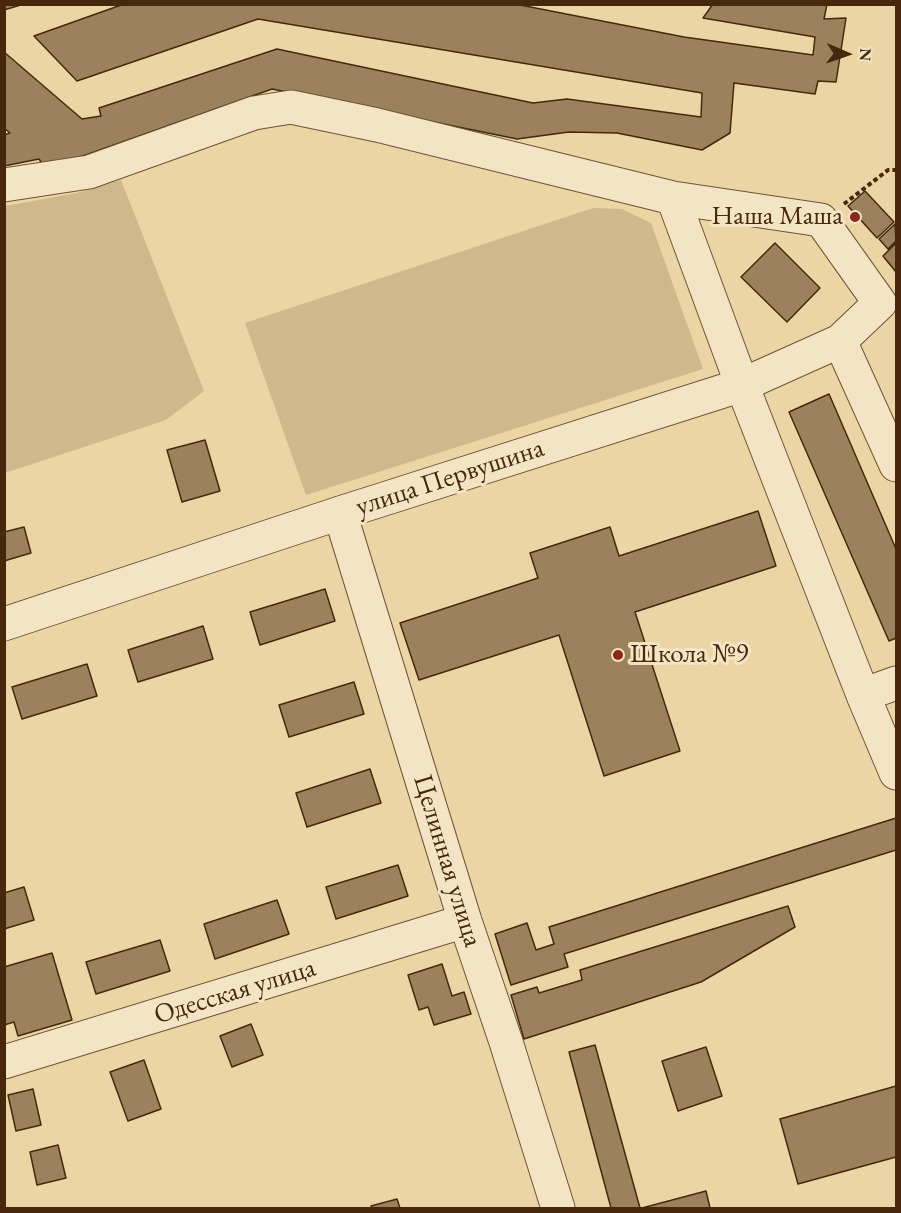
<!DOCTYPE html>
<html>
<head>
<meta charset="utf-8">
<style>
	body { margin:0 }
	#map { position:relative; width:901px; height:1213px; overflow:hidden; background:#ebd5a5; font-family:"EB Garamond",serif }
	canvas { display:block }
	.frame { position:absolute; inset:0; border:6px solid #47280d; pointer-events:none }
	.north { position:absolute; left:817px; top:24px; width:60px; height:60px; -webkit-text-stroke:4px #f2e4c4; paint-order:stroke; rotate:92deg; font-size:16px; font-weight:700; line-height:24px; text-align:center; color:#47280d }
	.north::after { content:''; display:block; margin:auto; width:21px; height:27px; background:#47280d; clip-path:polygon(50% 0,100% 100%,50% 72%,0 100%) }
</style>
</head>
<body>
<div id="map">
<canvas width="901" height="1213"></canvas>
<div class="frame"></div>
<div class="north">N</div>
</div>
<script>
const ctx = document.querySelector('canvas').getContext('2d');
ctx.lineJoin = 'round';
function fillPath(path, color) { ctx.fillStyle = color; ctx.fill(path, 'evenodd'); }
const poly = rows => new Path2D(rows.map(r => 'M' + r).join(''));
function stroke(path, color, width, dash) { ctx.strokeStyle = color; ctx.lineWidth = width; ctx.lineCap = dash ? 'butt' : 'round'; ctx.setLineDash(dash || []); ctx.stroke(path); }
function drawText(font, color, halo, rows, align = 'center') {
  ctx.font = font + ' "EB Garamond",serif'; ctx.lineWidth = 6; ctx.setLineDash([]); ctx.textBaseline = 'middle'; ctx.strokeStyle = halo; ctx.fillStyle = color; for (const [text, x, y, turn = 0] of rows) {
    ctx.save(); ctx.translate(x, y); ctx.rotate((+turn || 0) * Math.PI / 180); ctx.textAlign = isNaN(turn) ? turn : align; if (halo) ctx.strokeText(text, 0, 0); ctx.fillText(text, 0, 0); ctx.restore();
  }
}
fillPath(poly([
	[121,180,204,391,166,420,5,473,5,206,77,193],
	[593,208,622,209,651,223,703,369,306,495,245,323]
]), '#cfb88b');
const building = poly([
	[4,4,24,4,4,10,4,4],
	[124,4,515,4,684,37,813,55,815,37,703,18,713,4,827,4,824,19,846,18,836,82,818,81,815,94,734,83,730,133,702,150,617,133,569,132,517,139,272,89,46,169,39,159,4,166,4,135,10,133,4,128,4,52,82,119,101,116,99,108,277,49,533,103,567,99,701,117,702,93,258,19,77,81,34,36,124,4],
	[865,191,894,222,877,238,848,206,865,191],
	[895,224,896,241,888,249,879,239,895,224],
	[775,243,820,288,787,322,741,277,775,243],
	[896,243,896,272,883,256,896,243],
	[829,394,896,549,896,638,889,641,789,412,829,394],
	[205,440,220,491,182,502,167,450,205,440],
	[758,511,776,566,635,612,680,751,604,776,559,635,419,680,400,623,538,578,530,553,610,527,619,556,758,511],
	[24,527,31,553,4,561,4,532,24,527],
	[325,589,335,621,260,645,250,612,325,589],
	[203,626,213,659,138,682,128,650,203,626],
	[87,664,97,696,22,719,12,687,87,664],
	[354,682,364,714,289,737,279,705,354,682],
	[370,769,381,803,307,827,296,793,370,769],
	[896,818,896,850,564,954,568,967,511,985,495,934,527,923,536,950,554,944,549,927,896,818],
	[398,865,408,896,336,919,326,887,398,865],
	[24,887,34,920,4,929,4,893,24,887],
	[277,900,289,934,215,959,204,924,277,900],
	[788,906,795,927,701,982,524,1039,511,995,537,987,539,993,582,980,580,970,788,906],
	[160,940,170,971,96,994,86,962,160,940],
	[52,953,72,1020,18,1036,14,1022,4,1025,4,967,52,953],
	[442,964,452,996,464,992,471,1014,434,1025,428,1007,419,1010,408,975,442,964],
	[251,1024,263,1055,232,1067,220,1036,251,1024],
	[595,1045,640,1208,611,1208,569,1052,595,1045],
	[706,1047,722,1096,678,1111,662,1061,706,1047],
	[144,1060,161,1109,128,1121,110,1072,144,1060],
	[896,1086,896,1157,798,1184,780,1119,896,1086],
	[33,1089,41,1125,16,1131,8,1095,33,1089],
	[58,1145,66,1178,37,1185,30,1152,58,1145],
	[706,1191,710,1208,642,1208,706,1191],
	[397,1199,400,1208,372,1208,371,1206,397,1199]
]);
fillPath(building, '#9c825c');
stroke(building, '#47280d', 1.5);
const minor = poly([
	[4,185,89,172,254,113,291,107,377,125,673,198,821,220,880,303],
	[673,198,742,385,863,695,896,773],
	[840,341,896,465],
	[340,513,465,921,506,1042,558,1208],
	[4,624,340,513,742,385,840,341,880,303],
	[863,695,896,683],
	[4,1062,465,921]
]);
stroke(minor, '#705333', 35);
stroke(poly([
	[844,204,888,170,896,170]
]), '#47280d', 4, [4.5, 3]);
stroke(minor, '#f2e4c4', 33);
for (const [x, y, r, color] of [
	[855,217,6,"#8f2418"],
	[618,655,6,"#8f2418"]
]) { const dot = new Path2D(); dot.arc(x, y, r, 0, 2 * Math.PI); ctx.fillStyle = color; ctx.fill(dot); stroke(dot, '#f2e4c4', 2); }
drawText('27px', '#47280d', '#f2e4c4', [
	["Наша Маша",843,217],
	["Школа №9",630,655,"left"]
], 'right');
drawText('27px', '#47280d', '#f2e4c4', [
	["улица Первушина",450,478,-18],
	["Целинная улица",447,861,73],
	["Одесская улица",235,992,-17]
]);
</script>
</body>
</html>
